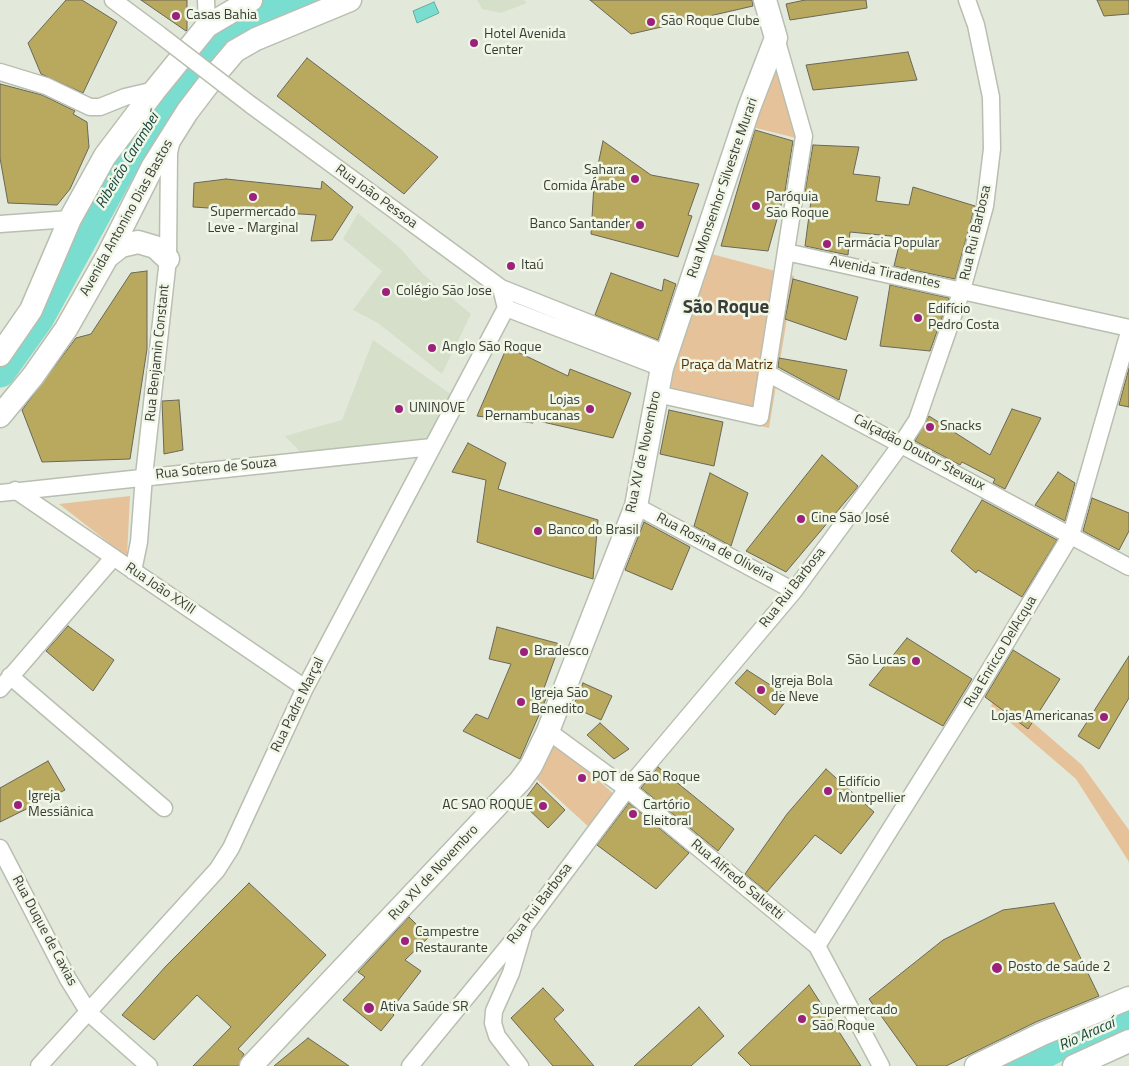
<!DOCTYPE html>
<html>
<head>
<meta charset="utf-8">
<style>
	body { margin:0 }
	canvas { display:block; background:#e2e9da }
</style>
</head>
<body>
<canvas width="1129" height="1066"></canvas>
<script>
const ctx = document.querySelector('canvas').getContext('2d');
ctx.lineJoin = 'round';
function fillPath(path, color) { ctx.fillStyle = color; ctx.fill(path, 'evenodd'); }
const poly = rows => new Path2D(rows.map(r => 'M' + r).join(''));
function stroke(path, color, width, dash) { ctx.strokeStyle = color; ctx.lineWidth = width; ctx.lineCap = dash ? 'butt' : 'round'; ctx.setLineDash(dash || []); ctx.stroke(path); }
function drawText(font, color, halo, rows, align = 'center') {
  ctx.font = font + ' "Titillium Web",sans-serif'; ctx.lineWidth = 5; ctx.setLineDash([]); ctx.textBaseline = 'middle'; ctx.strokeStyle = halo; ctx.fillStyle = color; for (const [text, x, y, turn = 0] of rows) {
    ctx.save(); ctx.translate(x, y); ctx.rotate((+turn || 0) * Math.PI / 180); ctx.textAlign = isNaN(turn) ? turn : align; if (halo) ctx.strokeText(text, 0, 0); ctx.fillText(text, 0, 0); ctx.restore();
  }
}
fillPath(poly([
	[477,0,524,0,527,3,501,13,482,9],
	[358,213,400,248,423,274,471,314,442,374,378,323,353,310,382,271,343,239],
	[373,340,458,399,432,447,308,460,285,436,342,420]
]), '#d6dfc9');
fillPath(poly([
	[775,51,800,139,748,126],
	[708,253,794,276,769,428,661,402],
	[130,496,127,557,59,504],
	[995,698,1031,721,1082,765,1129,830,1129,862,1076,779,991,706],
	[549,736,616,796,591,829,530,773]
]), '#e6c29b');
const water = poly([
	[434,2,439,13,417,23,413,11,434,2]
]);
fillPath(water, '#79ddcf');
stroke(water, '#66ada1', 1);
stroke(poly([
	[0,372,38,319,133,146,172,91,202,55,222,37,249,22,303,0],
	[1018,1066,1058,1046,1129,1016]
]), '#79ddcf', 31);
const building = poly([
	[66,0,82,0,117,22,83,93,41,74,28,43,66,0],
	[141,0,187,0,187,30,186,31,141,0],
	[590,0,752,0,753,6,631,34,590,0],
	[805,0,866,0,867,8,790,20,786,4,805,0],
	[1097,0,1129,0,1129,14,1104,16,1097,0],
	[908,52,917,80,813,90,806,65,908,52],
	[307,58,438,157,404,194,277,96,307,58],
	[0,84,42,95,75,111,73,114,87,122,89,147,70,189,57,205,8,203,0,158,0,84],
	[755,130,793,141,785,191,768,251,721,246,755,130],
	[603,141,651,175,699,184,688,215,692,216,678,257,591,234,594,184,603,141],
	[813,145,859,147,853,174,880,177,876,201,909,205,913,187,975,206,955,279,894,266,901,237,850,232,848,255,805,246,812,193,805,192,813,145],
	[226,179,321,189,322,181,353,207,332,240,311,241,316,215,193,207,194,183,226,179],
	[147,271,147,349,130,459,42,462,22,410,76,338,91,334,131,273,147,271],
	[611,273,662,291,664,279,676,284,658,340,595,315,611,273],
	[793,279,858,297,846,340,785,319,793,279],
	[890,285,949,298,930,351,880,346,890,285],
	[507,347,568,376,570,369,631,393,613,438,534,420,533,423,477,416,507,347],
	[779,358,847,370,839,400,778,367,779,358],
	[1129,368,1129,407,1119,405,1129,368],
	[179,400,183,450,164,454,162,401,179,400],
	[1012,409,1041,418,1005,489,993,483,995,479,962,462,960,465,915,441,929,416,990,455,1012,409],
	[669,410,723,422,714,466,660,454,669,410],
	[468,443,506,463,498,489,598,520,593,579,477,542,486,480,452,472,468,443],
	[822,455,858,486,856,489,786,572,746,551,822,455],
	[1058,472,1075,483,1065,521,1035,505,1058,472],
	[710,473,748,493,731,546,694,526,710,473],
	[1092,498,1129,513,1129,531,1119,550,1083,531,1092,498],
	[982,500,1057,540,1022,597,978,570,976,573,951,551,982,500],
	[644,522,690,547,672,590,625,570,644,522],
	[68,626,114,660,93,691,46,651,68,626],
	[497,627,560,644,543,691,548,694,520,759,463,731,476,714,488,719,511,664,489,659,497,627],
	[907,638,972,679,943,726,869,685,907,638],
	[1013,650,1060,679,1028,729,985,697,1013,650],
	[1129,656,1129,698,1099,749,1078,736,1129,656],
	[747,670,789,697,775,715,735,683,747,670],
	[583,683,612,696,601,720,573,707,583,683],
	[600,723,629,749,614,759,587,735,600,723],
	[48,761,65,790,0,822,0,788,48,761],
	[658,767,734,829,718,851,641,788,658,767],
	[826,769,874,812,841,854,815,835,767,892,745,874,787,814,826,769],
	[537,783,565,810,548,828,522,803,537,783],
	[629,803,689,853,656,889,597,845,629,803],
	[249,883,326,955,238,1049,244,1054,238,1066,193,1066,231,1027,197,995,154,1040,122,1015,166,966,249,883],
	[1054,903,1099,996,1036,1022,946,1066,917,1066,869,999,943,940,1003,910,1054,903],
	[409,917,429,937,405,960,421,971,390,1011,394,1015,381,1031,343,1000,365,977,358,972,409,917],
	[809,985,861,1066,751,1066,738,1053,809,985],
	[543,988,564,1010,554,1019,594,1066,553,1066,511,1018,543,988],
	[699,1007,724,1036,691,1066,634,1066,699,1007],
	[308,1038,349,1066,274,1066,308,1038]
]);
fillPath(building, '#b9a95e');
stroke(building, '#6a6759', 1);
const street = poly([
	[113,0,160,35],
	[206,0,207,26],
	[0,72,46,86,90,107,100,107,125,97,155,90],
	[251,105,501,288,506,308],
	[0,224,70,219],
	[786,252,1129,328],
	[501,288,667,354],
	[506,308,662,368],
	[767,373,1129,567],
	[657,394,760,417,804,136,776,38],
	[15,490,305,688],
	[0,493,432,447],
	[636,506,794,591],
	[133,571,139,542,144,476,168,259,169,153,172,139],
	[10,676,164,808],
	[0,689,113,558],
	[548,731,627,789,817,946,881,1066],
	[0,848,68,979,89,1013,149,1066],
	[817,946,972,699,1071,535,1129,332],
	[39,1066,217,870,231,848,305,688,506,308],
	[410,1066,524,927,627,789,794,591,902,443,917,420,962,290,985,206,992,149,991,97,976,25,967,0],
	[520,1066,497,1036,493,1023,494,1011,511,973,523,932]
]);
const secondary = poly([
	[107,257,121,246,138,242,155,247,168,259],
	[0,355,31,310,70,219,105,156,155,90,207,26,251,0],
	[0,416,33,376,66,329,107,257,153,166,187,112,219,70,235,51,256,39,350,0],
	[251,1066,520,781,531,766,548,731,636,506,662,368,749,108,776,38,765,0],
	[976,1066,1042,1034,1129,998],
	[1074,1066,1129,1041]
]);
stroke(street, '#b8bfb0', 19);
stroke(secondary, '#b8bfb0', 25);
stroke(street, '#fff', 16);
stroke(secondary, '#fff', 22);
const streetBridge = poly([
	[160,35,251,105]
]);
stroke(streetBridge, '#b8bfb0', 19, []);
stroke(streetBridge, '#fff', 16);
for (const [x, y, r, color] of [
	[176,16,5,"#9b217a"],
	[651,22,5,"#9b217a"],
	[474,43,5,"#9b217a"],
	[635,179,5,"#9b217a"],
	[253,197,5,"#9b217a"],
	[756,206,5,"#9b217a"],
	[640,225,5,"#9b217a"],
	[827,244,5,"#9b217a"],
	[511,266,5,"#9b217a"],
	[386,292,5,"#9b217a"],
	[918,318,5,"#9b217a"],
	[432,348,5,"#9b217a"],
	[399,409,5,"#9b217a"],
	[590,409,5,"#9b217a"],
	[930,427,5,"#9b217a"],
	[801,519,5,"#9b217a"],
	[538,531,5,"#9b217a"],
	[524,652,5,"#9b217a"],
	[916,661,5,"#9b217a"],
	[761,690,5,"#9b217a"],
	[521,702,5,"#9b217a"],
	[1104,717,5,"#9b217a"],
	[582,778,5,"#9b217a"],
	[828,791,5,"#9b217a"],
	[18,805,5,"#9b217a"],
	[543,806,5,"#9b217a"],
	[633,814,5,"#9b217a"],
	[405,941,5,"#9b217a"],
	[997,968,6,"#9b217a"],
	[369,1008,6,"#9b217a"],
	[802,1019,5,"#9b217a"]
]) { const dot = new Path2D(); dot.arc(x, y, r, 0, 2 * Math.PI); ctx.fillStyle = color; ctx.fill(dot); stroke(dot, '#f0f7e7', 2); }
drawText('14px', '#3a3d37', '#f0f7e7', [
	["Casas Bahia",186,16],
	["São Roque Clube",661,22],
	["Hotel Avenida",484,35],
	["Center",484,51],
	["Sahara",625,171,"right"],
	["Comida Árabe",625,187,"right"],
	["Paróquia",766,198],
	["São Roque",766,214],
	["Supermercado",253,213,"center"],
	["Leve - Marginal",253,229,"center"],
	["Banco Santander",630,225,"right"],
	["Farmácia Popular",837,244],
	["Itaú",521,266],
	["Colégio São Jose",396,292],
	["Edifício",928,310],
	["Pedro Costa",928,326],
	["Anglo São Roque",442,348],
	["Lojas",580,401,"right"],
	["Pernambucanas",580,417,"right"],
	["UNINOVE",409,409],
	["Snacks",940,427],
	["Cine São José",811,519],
	["Banco do Brasil",548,531],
	["Bradesco",534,652],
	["São Lucas",906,661,"right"],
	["Igreja Bola",771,682],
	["de Neve",771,698],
	["Igreja São",531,694],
	["Benedito",531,710],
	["Lojas Americanas",1094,717,"right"],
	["POT de São Roque",592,778],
	["Edifício",838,783],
	["Montpellier",838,799],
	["Igreja",28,797],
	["Messiânica",28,813],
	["AC SAO ROQUE",533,806,"right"],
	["Cartório",643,806],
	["Eleitoral",643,822],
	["Campestre",415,933],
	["Restaurante",415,949],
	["Posto de Saúde 2",1008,968],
	["Ativa Saúde SR",380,1008],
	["Supermercado",812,1011],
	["São Roque",812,1027]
], 'left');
drawText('14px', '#3a3d37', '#f0f7e7', [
	["Rua Monsenhor Silvestre Murari",723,188,-71],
	["Rua João Pessoa",376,197,36],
	["Avenida Antonino Dias Bastos",127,218,-61],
	["Rua Rui Barbosa",976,233,-77],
	["Avenida Tiradentes",885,273,12],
	["Rua Benjamin Constant",158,353,-84],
	["Rua XV de Novembro",644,452,-78],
	["Calçadão Doutor Stevaux",919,453,28],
	["Rua Sotero de Souza",216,469,-6],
	["Rua Rosina de Oliveira",715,548,28],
	["Rua Rui Barbosa",793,588,-52],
	["Rua João XXIII",160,589,34],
	["Rua Enricco DelAcqua",1001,652,-59],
	["Rua Padre Marçal",298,705,-64],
	["Rua XV de Novembro",434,873,-47],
	["Rua Alfredo Salvetti",737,880,40],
	["Rua Rui Barbosa",540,904,-53],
	["Rua Duque de Caxias",44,931,62]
]);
drawText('14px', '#523000', '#f0f7e7', [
	["Praça da Matriz",727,366]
]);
drawText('italic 15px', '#16443f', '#f0f7e7', [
	["Ribeirão Carambeí",128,161,-59],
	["Rio Aracaí",1087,1035,-24]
]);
drawText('bold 19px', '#3a3d37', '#f0f7e7', [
	["São Roque",726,308]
]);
</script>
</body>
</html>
